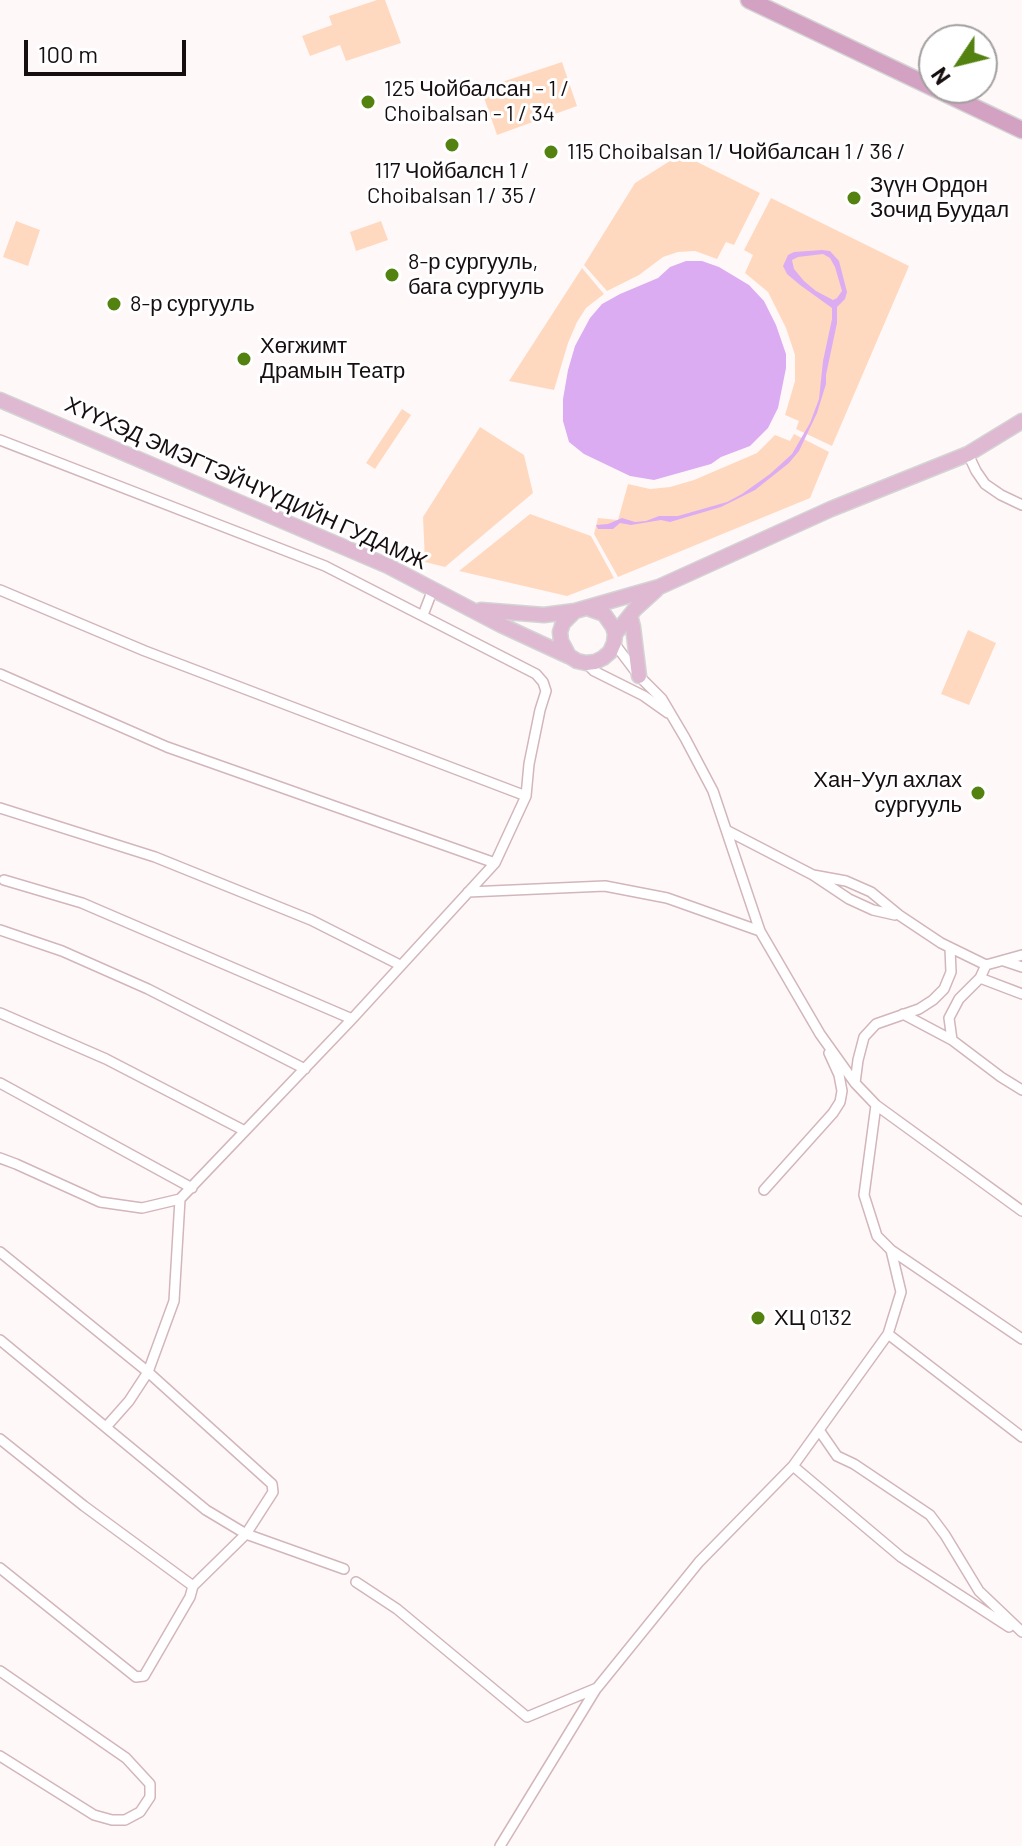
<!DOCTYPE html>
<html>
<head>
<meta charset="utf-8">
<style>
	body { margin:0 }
	#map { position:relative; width:1022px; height:1846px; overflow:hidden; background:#fff8f9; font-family:Barlow,sans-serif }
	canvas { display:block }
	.north { position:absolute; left:918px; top:24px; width:80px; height:80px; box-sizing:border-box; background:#fff; border:2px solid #a29f9f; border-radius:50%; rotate:235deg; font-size:22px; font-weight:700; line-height:32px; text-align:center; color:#170e10 }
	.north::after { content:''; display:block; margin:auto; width:28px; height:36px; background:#538211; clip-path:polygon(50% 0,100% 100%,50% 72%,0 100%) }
	.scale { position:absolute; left:24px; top:40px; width:162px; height:36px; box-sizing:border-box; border:4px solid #170e10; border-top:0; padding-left:10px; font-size:24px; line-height:28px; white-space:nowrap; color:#170e10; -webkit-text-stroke:6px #fff; paint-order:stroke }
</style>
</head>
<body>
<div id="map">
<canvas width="1022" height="1846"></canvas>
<div class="north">N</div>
<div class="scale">100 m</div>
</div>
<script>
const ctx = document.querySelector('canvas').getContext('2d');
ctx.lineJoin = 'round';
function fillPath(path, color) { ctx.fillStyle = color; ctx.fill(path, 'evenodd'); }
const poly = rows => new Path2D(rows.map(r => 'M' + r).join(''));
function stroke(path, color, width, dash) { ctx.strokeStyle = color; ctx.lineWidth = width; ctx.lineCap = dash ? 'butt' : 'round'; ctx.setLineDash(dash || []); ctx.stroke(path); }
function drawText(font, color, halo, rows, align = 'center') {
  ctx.font = font + ' Barlow,sans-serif'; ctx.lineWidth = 6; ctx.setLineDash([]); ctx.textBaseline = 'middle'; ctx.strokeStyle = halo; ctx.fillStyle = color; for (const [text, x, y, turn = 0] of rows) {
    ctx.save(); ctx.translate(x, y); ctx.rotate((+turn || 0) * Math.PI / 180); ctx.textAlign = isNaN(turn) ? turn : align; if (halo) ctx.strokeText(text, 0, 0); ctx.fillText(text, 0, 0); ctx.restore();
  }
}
fillPath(poly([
	[377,0,385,0,401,43,346,61,340,45,310,56,302,36,332,25,329,16],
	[562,62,577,106,497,135,481,89],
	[681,154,760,193,734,245,726,242,717,259,695,251,678,252,663,257,639,275,607,291,584,265,635,183],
	[771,198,909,266,832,446,796,429,799,421,785,415,795,381,795,355,786,328,768,292,745,273,753,255,744,250],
	[16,221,40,230,28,266,3,257],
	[381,221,388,240,356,251,350,232],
	[582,268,604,294,586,308,577,322,568,343,554,390,509,381],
	[402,409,411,415,375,469,366,463],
	[480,427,524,455,533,493,445,567,425,562,423,517],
	[794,434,829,452,810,498,618,577,594,534,598,518,618,520,628,484,650,489,670,487,694,480,757,453,775,435,790,441],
	[530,514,591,536,614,578,567,596,459,571],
	[968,630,996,643,969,705,941,694]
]), '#ffd9bf');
fillPath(poly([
	[822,250,830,251,839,261,847,292,845,299,837,307,837,323,826,375,826,384,817,413,799,451,789,463,755,490,721,507,670,522,661,520,631,525,620,523,613,529,598,529,596,525,608,524,622,518,635,522,646,521,659,516,678,516,727,502,742,494,770,474,792,454,810,423,819,399,823,361,832,319,832,308,800,285,787,274,783,266,788,255,794,252],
	[823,254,830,258,835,267,842,291,837,298,833,300,816,291,804,281,794,269,792,260,798,257],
	[686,261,702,261,719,267,749,285,764,301,776,325,786,354,786,368,778,408,768,428,750,446,721,457,711,464,654,480,630,476,584,454,569,442,563,421,563,399,568,370,575,346,590,318,602,304,620,294,658,278,670,267]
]), '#dcacf2');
const minor = poly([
	[0,440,325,566,536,674,543,682,546,691,540,710,529,764,526,796,495,863,352,1019,180,1199,142,1208,100,1202,16,1164,0,1158],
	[968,454,976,471,985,484,1001,495,1022,505],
	[0,590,145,651,526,796],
	[423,615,433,589],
	[614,643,639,676,662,699,685,738,713,791,760,931,820,1034,855,1083,876,1105,1022,1211],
	[586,663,594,671,644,696,668,713],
	[0,674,167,747,495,863],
	[0,808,155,857,311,920,400,965],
	[728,831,813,875,849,899,873,910,895,915],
	[813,875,846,881,871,892,899,915,941,943,986,965,1022,955],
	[4,880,82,903,352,1019],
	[468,892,605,886,667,898,760,931],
	[0,930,62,951,148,989,305,1069],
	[1004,961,1022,967],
	[980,978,1022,994],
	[0,1013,106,1059,245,1131],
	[903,1014,952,1040,1001,1077,1022,1090],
	[952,1040,949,1018,959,999,980,978,986,965],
	[0,1083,192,1188],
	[855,1083,858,1060,864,1037,876,1024,919,1009,933,1000,944,989,951,972,950,948],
	[876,1105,864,1195,877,1236,891,1250,1022,1339],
	[764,1190,833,1113,840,1102,842,1091,839,1075,829,1053],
	[891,1250,901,1292,888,1334,1022,1437],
	[0,1252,148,1372,272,1484,273,1492,246,1534,193,1586,190,1597,144,1676,136,1677,0,1568],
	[0,1340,206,1510,246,1534,344,1569],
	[106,1427,129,1401,148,1372,174,1301,180,1199],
	[819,1430,837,1456,854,1464,930,1515,945,1535,979,1591,1022,1632],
	[0,1439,84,1506,193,1586],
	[793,1466,901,1557,1009,1627],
	[356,1582,397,1609,527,1717,597,1688,699,1562,793,1466,888,1334],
	[0,1671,126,1758,150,1784,150,1797,140,1812,125,1820,112,1820,94,1815,0,1756],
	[500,1846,596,1689]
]);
const primary = poly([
	[0,400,388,566,501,625,568,656],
	[590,609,604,614,613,627,615,634,614,643,610,652,603,658,595,662,586,663,577,661,569,656,561,641,560,632,563,623,575,611,659,587,831,509,968,454,1022,421],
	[481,610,544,615,575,611],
	[630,615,633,627,639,676],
	[615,634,635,609,656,590]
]);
const trunk = poly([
	[749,0,1022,130]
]);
stroke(minor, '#d2b6bb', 12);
stroke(primary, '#d5d4d4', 17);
stroke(trunk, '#d5d4d4', 19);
stroke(minor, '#fff', 9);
stroke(primary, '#deb9d1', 14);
stroke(trunk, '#d3a2c2', 16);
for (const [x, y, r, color] of [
	[368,102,8,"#538211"],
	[452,145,8,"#538211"],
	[551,152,8,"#538211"],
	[854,198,8,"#538211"],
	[392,275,8,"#538211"],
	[114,304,8,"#538211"],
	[244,359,8,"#538211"],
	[978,793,8,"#538211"],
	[758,1318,8,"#538211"]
]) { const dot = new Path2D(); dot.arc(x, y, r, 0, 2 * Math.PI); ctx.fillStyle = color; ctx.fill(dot); stroke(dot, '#fff', 3); }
drawText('22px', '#170e10', '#fff', [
	["125 Чойбалсан - 1 /",384,89],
	["Choibalsan - 1 / 34",384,114],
	["115 Choibalsan 1/ Чойбалсан 1 / 36 /",567,152],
	["117 Чойбалсн 1 /",452,171,"center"],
	["Choibalsan 1 / 35 /",452,196,"center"],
	["Зүүн Ордон",870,185],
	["Зочид Буудал",870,210],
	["8-р сургууль,",408,262],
	["бага сургууль",408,287],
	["8-р сургууль",130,304],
	["Хөгжимт",260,346],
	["Драмын Театр",260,371],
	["Хан-Уул ахлах",962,780,"right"],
	["сургууль",962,805,"right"],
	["ХЦ 0132",774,1318]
], 'left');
drawText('22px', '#170e10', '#fff', [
	["ХҮҮХЭД ЭМЭГТЭЙЧҮҮДИЙН ГУДАМЖ",246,483,24]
]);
</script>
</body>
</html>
